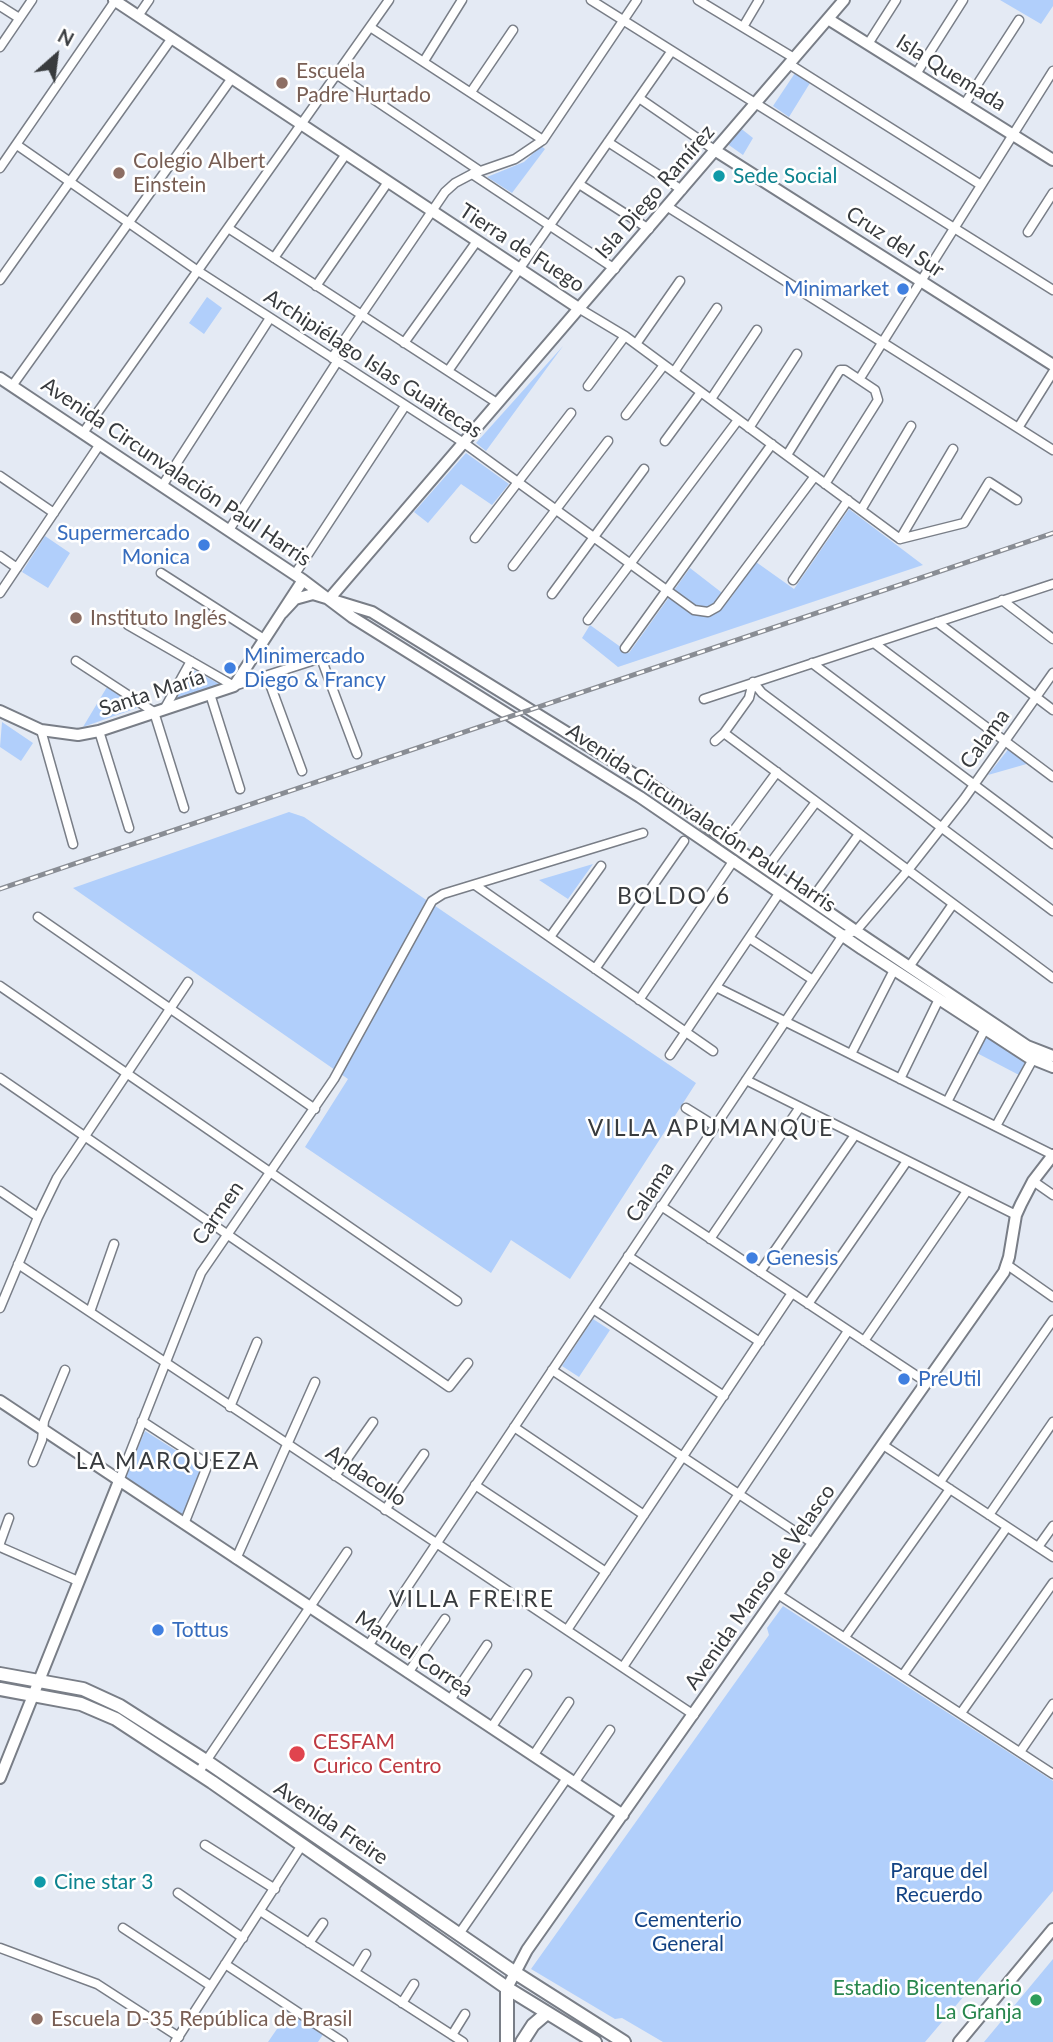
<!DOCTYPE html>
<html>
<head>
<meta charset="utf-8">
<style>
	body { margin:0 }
	#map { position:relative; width:1053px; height:2042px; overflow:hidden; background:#e4eaf4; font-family:Lato,sans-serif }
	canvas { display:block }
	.north { position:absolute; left:21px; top:21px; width:70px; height:70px; -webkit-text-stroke:5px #fff; paint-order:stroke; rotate:28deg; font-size:19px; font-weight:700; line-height:28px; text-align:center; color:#383b3e }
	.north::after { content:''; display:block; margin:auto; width:24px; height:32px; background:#383b3e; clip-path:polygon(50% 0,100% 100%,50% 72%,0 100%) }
</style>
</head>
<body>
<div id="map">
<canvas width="1053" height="2042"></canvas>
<div class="north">N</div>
</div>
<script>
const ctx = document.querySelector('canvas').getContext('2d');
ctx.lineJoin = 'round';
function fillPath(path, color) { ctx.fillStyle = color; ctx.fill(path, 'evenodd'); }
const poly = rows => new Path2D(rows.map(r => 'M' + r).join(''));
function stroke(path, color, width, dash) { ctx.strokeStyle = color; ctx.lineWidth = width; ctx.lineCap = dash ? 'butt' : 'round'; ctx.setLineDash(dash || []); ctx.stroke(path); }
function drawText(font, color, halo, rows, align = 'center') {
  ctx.font = font + ' Lato,sans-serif'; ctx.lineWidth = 5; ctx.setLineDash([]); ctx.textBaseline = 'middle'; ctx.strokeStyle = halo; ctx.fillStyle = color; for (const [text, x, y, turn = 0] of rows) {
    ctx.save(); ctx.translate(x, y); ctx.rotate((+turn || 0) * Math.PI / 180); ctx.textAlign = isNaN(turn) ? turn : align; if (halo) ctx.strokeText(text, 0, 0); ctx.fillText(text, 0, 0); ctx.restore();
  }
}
fillPath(poly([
	[1000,0,1053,0,1053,6,1041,24],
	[795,73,810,83,789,117,773,106],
	[739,127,753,138,743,155,726,143],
	[541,146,545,149,512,193,487,177,524,162],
	[207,297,222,308,204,334,189,323],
	[563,346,486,451,476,443],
	[466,453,509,484,492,505,461,484,428,523,414,512],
	[849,509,923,565,618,667,582,638,590,625,629,653,690,568,730,599,756,562,794,589],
	[45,536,70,553,48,588,22,572],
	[192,669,221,685,172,701],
	[107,687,140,707,83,727],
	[2,722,33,743,21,761,0,747],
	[1010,747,1030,763,988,775],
	[289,812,304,817,696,1083,570,1279,511,1240,491,1273,305,1147,348,1079,73,888],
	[593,864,568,899,539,880],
	[985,1033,1026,1060,1019,1075,975,1052],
	[593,1319,610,1330,579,1377,562,1366],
	[145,1431,202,1467,183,1515,125,1478],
	[783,1606,1053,1781,1053,1891,925,2042,663,2042,622,2018,615,2019,531,1969,769,1635,767,1628],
	[1053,1959,1053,2042,984,2042],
	[290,2010,324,2033,318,2042,268,2042]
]), '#b1cffb');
const street = poly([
	[591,0,1053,290],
	[698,0,794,58],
	[0,6,19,18],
	[138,16,149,0],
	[370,27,543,140],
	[743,27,759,0],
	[868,44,896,0],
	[0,47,32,0],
	[424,61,462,0],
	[789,64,981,185],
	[336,74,480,171],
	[916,74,963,0],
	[471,92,513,30],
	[639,98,716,151],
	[964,105,1019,20],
	[608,142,682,190],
	[17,145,198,271,464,443,694,610,708,612,717,607,815,476],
	[0,168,115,1],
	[472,174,615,269],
	[579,184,649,229],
	[668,207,1053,450],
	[228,228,497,403],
	[1028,232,1053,193],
	[274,258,346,154],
	[0,280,172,38],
	[316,286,388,182],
	[580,309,625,336,900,539],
	[404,343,477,241],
	[636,344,680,281],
	[332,358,445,192,455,183,472,174,515,159,543,140,637,0],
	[448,371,671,52],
	[674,372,717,308],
	[862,375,1053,71],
	[12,386,232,78],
	[588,386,625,336],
	[711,399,757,330],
	[626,415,664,365],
	[749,428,797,354],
	[1018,428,1053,372],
	[83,433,389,0],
	[665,441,701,392],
	[787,455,840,370,845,370,875,390,878,400,825,484],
	[0,476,54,513],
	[162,486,270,318],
	[861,510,911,426],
	[229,530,337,362],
	[475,538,571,413],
	[900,539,964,523,989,482,1017,500],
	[900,539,953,449],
	[0,556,17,568],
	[513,566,608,441],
	[161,573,264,639],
	[295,574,405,406],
	[793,580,848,500],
	[0,593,100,444],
	[552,594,644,469],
	[1002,600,1053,639],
	[588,620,738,420],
	[937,622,1053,710],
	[128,625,234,686,321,658,357,754],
	[874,643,1053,777],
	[625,648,772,444],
	[76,661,154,712,184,808],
	[812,663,1053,844],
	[267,676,302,771],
	[753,682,762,693,1053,911],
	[210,694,240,789],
	[704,699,1053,584],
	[165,708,191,661],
	[41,730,73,844],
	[99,731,129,828],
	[724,733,1053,978],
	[715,741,724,733,749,698,753,682],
	[726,841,777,772],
	[766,869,816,802],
	[475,885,713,1051],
	[811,900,859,834],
	[38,917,315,1109],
	[550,937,601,866],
	[749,938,813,980],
	[909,967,953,904],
	[595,969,684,841],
	[0,986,457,1301],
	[716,987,1053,1155],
	[639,1000,734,860],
	[851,1054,894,970],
	[670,1055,780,892],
	[0,1078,449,1387,468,1363],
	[900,1079,939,999],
	[746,1080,1016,1215],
	[947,1102,985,1029],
	[686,1108,715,1126],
	[996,1126,1033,1059],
	[1033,1181,1053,1195],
	[0,1191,38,1217],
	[661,1206,926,1382],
	[710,1239,800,1107],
	[628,1256,760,1342],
	[18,1264,694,1715],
	[1006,1264,1053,1297],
	[760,1272,855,1135],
	[808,1304,907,1161],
	[0,1308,38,1217,57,1178,188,982],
	[593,1309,724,1396],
	[90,1312,114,1244],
	[864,1341,967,1191],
	[552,1370,814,1544],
	[230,1407,257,1342],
	[142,1421,208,1464,184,1524],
	[514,1427,644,1515],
	[883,1445,1053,1557],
	[33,1462,42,1440,44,1421,65,1370],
	[335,1476,373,1422],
	[119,1481,201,1273,334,1079,432,901,443,894,643,833],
	[940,1482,1053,1320],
	[475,1485,606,1572],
	[385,1510,424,1454],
	[989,1515,1053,1422],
	[0,1543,9,1518],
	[0,1547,78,1581],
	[1038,1547,1053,1526],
	[236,1559,315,1382],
	[779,1595,1053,1774],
	[567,1630,792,1293],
	[845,1637,950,1489],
	[368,1646,843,935,856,931,908,870,964,799,1053,673],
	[623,1667,848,1331],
	[408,1673,445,1619],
	[903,1675,1007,1527],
	[450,1700,487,1645],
	[961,1713,1053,1583],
	[491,1728,527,1674],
	[1020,1752,1053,1704],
	[533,1756,569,1702],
	[198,1773,347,1552],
	[574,1783,610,1730],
	[205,1845,275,1889],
	[178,1893,243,1938],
	[260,1911,463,2042],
	[123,1928,211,1986],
	[459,1934,567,1778],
	[309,1943,323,1923],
	[0,1948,97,1984,179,2037],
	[225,1964,343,2042],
	[355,1972,366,1954],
	[402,2003,414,1984],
	[452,2035,465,2014],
	[175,2042,302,1845]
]);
const secondary = poly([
	[114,0,580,309],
	[828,19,1053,160],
	[716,151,1053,365],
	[0,378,303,580,352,617,640,797,862,949,985,1029,1028,1057,1053,1067],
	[330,598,844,0],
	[282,613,295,599,313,594,372,612,650,784,690,812,726,841,856,931,1027,1046,1053,1056],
	[0,711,41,730,78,735,99,731,234,686,303,580],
	[0,1401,623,1815],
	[0,1778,119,1481],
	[507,1988,527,1950,1004,1272,1009,1257,1016,1215,1021,1204,1033,1181,1053,1155],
	[959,2042,1053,1929]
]);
const primary = poly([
	[0,1674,83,1689,120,1706,206,1761,514,1972,624,2042],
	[0,1689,81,1704,116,1719,212,1782,507,1988,595,2042],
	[507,1988,507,2042],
	[522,2042,533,2025,547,2013]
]);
stroke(street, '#797e87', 11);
stroke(secondary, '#797e87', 14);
stroke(primary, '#797e87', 16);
stroke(street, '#fff', 8);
stroke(secondary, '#fff', 10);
stroke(primary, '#fff', 12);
const rail = poly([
	[0,889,1053,533]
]);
stroke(rail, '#898d94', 5);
stroke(rail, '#fff', 2.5, [8]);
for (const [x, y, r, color] of [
	[282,83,7,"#8d6e63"],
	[119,173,7,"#8d6e63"],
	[719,176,7,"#0f9aa8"],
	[903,289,7,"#3f7fe0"],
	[204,545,7,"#3f7fe0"],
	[76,618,7,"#8d6e63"],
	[230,668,7,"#3f7fe0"],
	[752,1258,7,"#3f7fe0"],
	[904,1379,7,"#3f7fe0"],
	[158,1630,7,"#3f7fe0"],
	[297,1754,9,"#e0444e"],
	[40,1882,7,"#0f9aa8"],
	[1036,2000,7,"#2e9e5b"],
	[37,2019,7,"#8d6e63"]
]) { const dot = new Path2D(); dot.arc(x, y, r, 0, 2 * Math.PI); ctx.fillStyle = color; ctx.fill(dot); stroke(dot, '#fff', 2.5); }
drawText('21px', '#785e54', '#fff', [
	["Escuela",296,71],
	["Padre Hurtado",296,95],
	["Colegio Albert",133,161],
	["Einstein",133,185],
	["Instituto Inglés",90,618],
	["Escuela D-35 República de Brasil",51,2019]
], 'left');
drawText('21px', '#383b3e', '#fff', [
	["Isla Quemada",951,73,32],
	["Isla Diego Ramírez",655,192,-49],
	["Cruz del Sur",895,242,33],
	["Tierra de Fuego",522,248,33],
	["Archipiélago Islas Guaitecas",373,364,33],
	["Avenida Circunvalación Paul Harris",176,472,34],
	["Santa María",152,693,-18],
	["Calama",985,739,-54],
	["Avenida Circunvalación Paul Harris",701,818,34],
	["Calama",650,1192,-56],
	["Carmen",218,1213,-55],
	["Andacollo",366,1476,34],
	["Avenida Manso de Velasco",760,1587,-55],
	["Manuel Correa",414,1654,34],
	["Avenida Freire",331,1823,34]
]);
drawText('21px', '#0d838f', '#fff', [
	["Sede Social",733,176],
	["Cine star 3",54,1882]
], 'left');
drawText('21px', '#366cbe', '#fff', [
	["Minimarket",889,289,"right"],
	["Supermercado",190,533,"right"],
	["Monica",190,557,"right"],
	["Minimercado",244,656],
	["Diego & Francy",244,680],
	["Genesis",766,1258],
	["PreUtil",918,1379],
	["Tottus",172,1630]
], 'left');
drawText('21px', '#be3a42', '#fff', [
	["CESFAM",313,1742],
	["Curico Centro",313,1766]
], 'left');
drawText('21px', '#124283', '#fff', [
	["Parque del",939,1871],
	["Recuerdo",939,1895],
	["Cementerio",688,1920],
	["General",688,1944]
]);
drawText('21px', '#27864d', '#fff', [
	["Estadio Bicentenario",1022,1988],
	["La Granja",1022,2012]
], 'right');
ctx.letterSpacing = '2px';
drawText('23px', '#383b3e', '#fff', [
	["BOLDO 6",674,897],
	["VILLA APUMANQUE",711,1129],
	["LA MARQUEZA",168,1462],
	["VILLA FREIRE",472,1600]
]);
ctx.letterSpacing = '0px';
</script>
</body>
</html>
